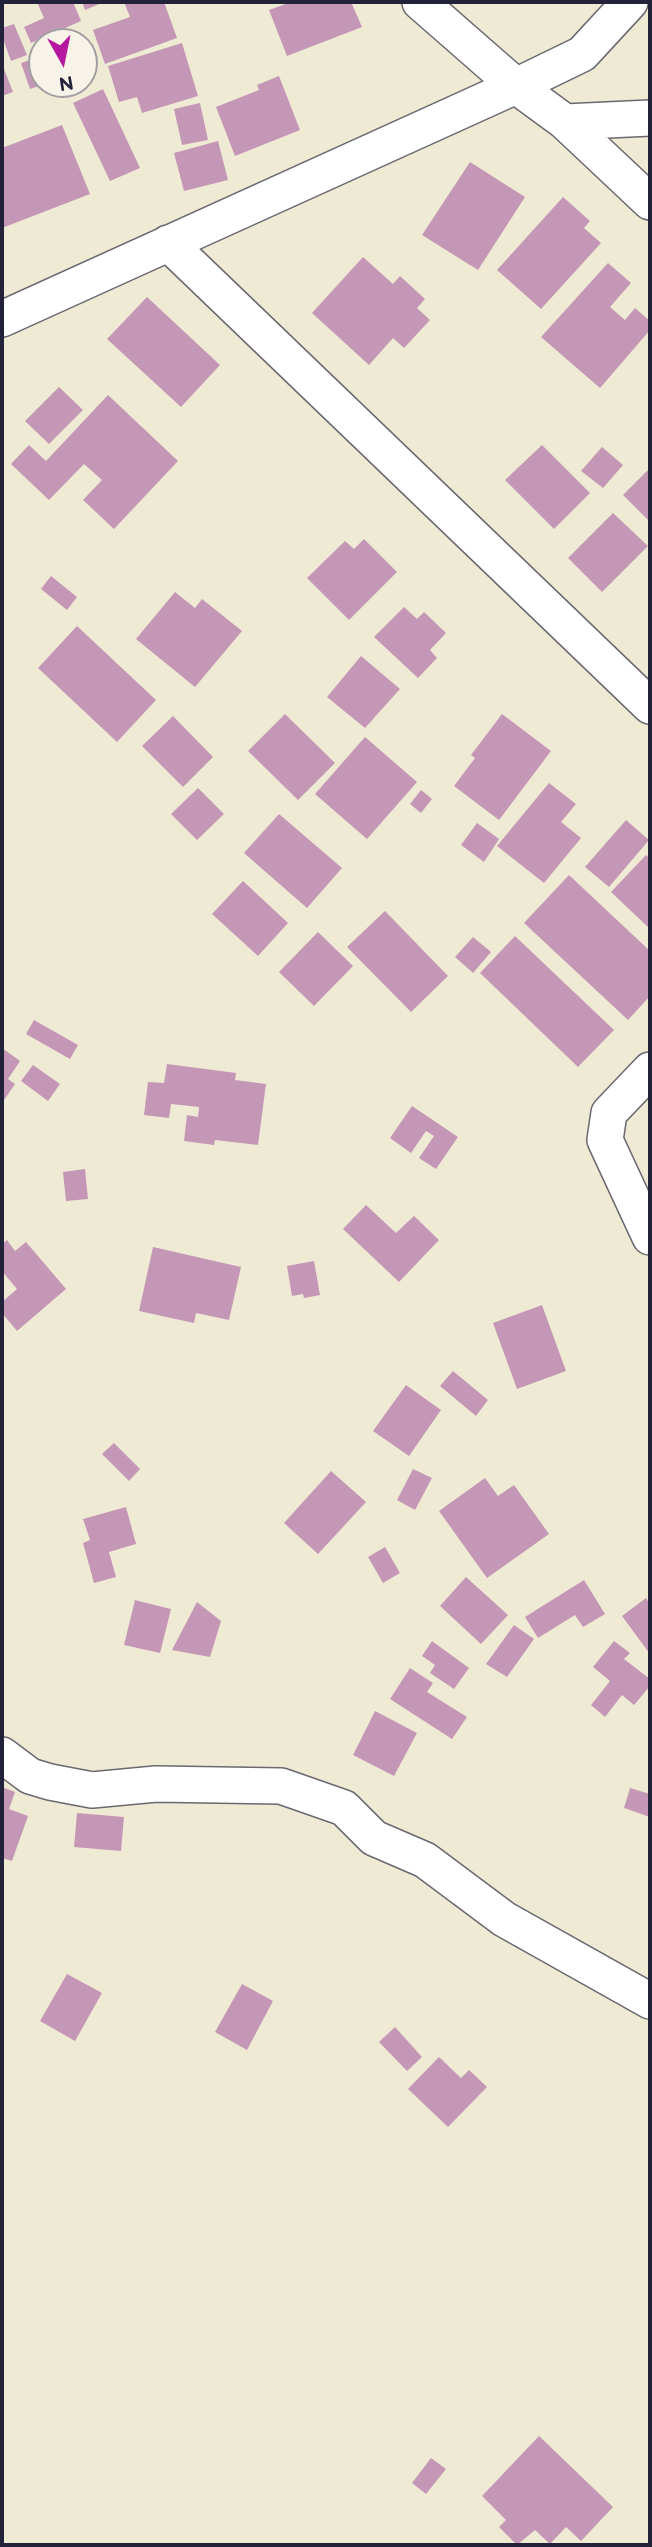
<!DOCTYPE html>
<html>
<head>
<meta charset="utf-8">
<style>
	body { margin:0 }
	#map { position:relative; width:652px; height:2547px; overflow:hidden; background:#efead3; font-family:"Balsamiq Sans",sans-serif }
	canvas { display:block }
	.frame { position:absolute; inset:0; border:4px solid #22223b; pointer-events:none }
	.north { position:absolute; left:28px; top:28px; width:70px; height:70px; box-sizing:border-box; background:#f7f3e8; border:2px solid #a29fa3; border-radius:50%; rotate:171deg; font-size:19px; font-weight:700; line-height:28px; text-align:center; color:#22223b }
	.north::after { content:''; display:block; margin:auto; width:24px; height:32px; background:#b5179e; clip-path:polygon(50% 0,100% 100%,50% 72%,0 100%) }
</style>
</head>
<body>
<div id="map">
<canvas width="652" height="2547"></canvas>
<div class="frame"></div>
<div class="north">N</div>
</div>
<script>
const ctx = document.querySelector('canvas').getContext('2d');
ctx.lineJoin = 'round';
function fillPath(path, color) { ctx.fillStyle = color; ctx.fill(path, 'evenodd'); }
const poly = rows => new Path2D(rows.map(r => 'M' + r).join(''));
function stroke(path, color, width, dash) { ctx.strokeStyle = color; ctx.lineWidth = width; ctx.lineCap = dash ? 'butt' : 'round'; ctx.setLineDash(dash || []); ctx.stroke(path); }
fillPath(poly([
	[37,2,73,2,81,21,31,43,24,27,44,18],
	[82,2,104,2,85,10],
	[124,2,164,2,177,38,105,64,93,30,130,17],
	[291,2,351,2,362,27,287,56,269,10],
	[14,24,27,55,11,61,2,36,2,28],
	[87,41,95,66,84,70,84,42],
	[182,43,198,96,142,113,137,97,119,102,108,66],
	[42,56,42,85,30,89,21,63],
	[2,64,13,92,2,96],
	[279,76,300,130,235,156,216,107,259,90,257,85],
	[103,89,140,168,110,181,73,103],
	[200,103,208,140,182,145,174,109],
	[62,125,90,194,2,228,2,148],
	[218,141,228,180,184,191,174,153],
	[470,162,525,197,478,270,422,235],
	[563,197,590,221,584,228,601,243,541,309,497,270],
	[363,257,393,284,400,276,425,299,417,308,430,320,404,348,393,338,369,365,312,313],
	[608,263,631,283,610,307,625,320,635,308,650,321,650,330,600,388,541,337],
	[147,297,220,365,181,407,107,339],
	[59,387,83,410,49,444,25,421],
	[108,395,178,461,114,529,83,500,102,480,84,464,49,500,11,464,29,445,46,461],
	[542,445,590,493,554,529,505,480],
	[602,447,623,465,603,488,581,471],
	[649,469,650,518,648,520,623,495],
	[613,513,648,546,602,592,568,558],
	[364,539,397,572,349,620,307,578,345,541,354,549],
	[51,576,77,597,67,610,41,589],
	[175,592,195,608,202,599,242,631,195,687,136,639],
	[404,607,417,619,424,612,446,633,430,650,437,658,418,678,374,637],
	[77,626,156,700,117,742,38,668],
	[361,656,400,689,365,728,327,697],
	[285,714,335,763,298,800,248,751],
	[502,714,551,751,499,820,454,786,475,758,471,755],
	[173,716,213,757,183,787,142,746],
	[365,737,417,782,367,839,315,794],
	[549,783,576,804,561,822,581,838,544,883,497,846],
	[198,788,224,814,197,840,171,814],
	[421,790,432,799,421,813,410,804],
	[279,814,342,868,307,908,244,853],
	[626,820,649,840,609,887,585,867],
	[477,823,499,839,484,862,461,845],
	[646,855,650,859,650,929,611,892],
	[569,875,650,951,650,996,628,1020,524,923],
	[243,881,288,923,258,956,212,914],
	[385,911,448,976,411,1012,347,947],
	[318,932,353,966,314,1006,279,972],
	[515,936,614,1030,578,1067,480,973],
	[473,937,491,952,473,973,455,957],
	[34,1020,78,1045,70,1059,26,1034],
	[2,1048,20,1061,8,1079,15,1084,2,1103],
	[167,1064,236,1073,235,1080,266,1084,258,1145,215,1140,214,1145,184,1141,187,1115,198,1117,199,1107,171,1104,169,1118,144,1115,148,1082,164,1083],
	[33,1065,60,1084,48,1101,21,1081],
	[412,1106,458,1137,436,1169,419,1158,434,1136,426,1131,411,1153,390,1138],
	[85,1169,88,1199,66,1201,63,1172],
	[366,1205,396,1233,414,1216,439,1240,399,1282,343,1229],
	[7,1240,15,1251,26,1242,66,1289,17,1331,2,1313,2,1302,17,1289,2,1271,2,1244],
	[153,1247,241,1267,229,1320,196,1313,194,1323,139,1311],
	[314,1261,320,1295,304,1298,303,1294,292,1296,287,1266],
	[542,1305,566,1371,517,1389,493,1323],
	[453,1371,488,1400,476,1416,440,1386],
	[406,1385,441,1410,409,1456,373,1431],
	[114,1443,140,1469,129,1481,102,1454],
	[413,1469,432,1478,415,1510,397,1500],
	[331,1471,366,1502,318,1554,284,1523],
	[485,1478,498,1496,514,1485,549,1534,487,1578,439,1511],
	[126,1507,136,1544,109,1552,116,1577,94,1583,83,1543,90,1540,83,1519],
	[385,1547,400,1573,383,1583,368,1557],
	[466,1577,508,1615,481,1644,440,1606],
	[584,1580,605,1614,583,1627,575,1615,538,1638,525,1617],
	[646,1598,650,1604,650,1654,622,1616],
	[135,1600,171,1609,160,1653,124,1645],
	[197,1602,221,1621,210,1657,172,1650],
	[514,1625,534,1639,507,1677,486,1664],
	[432,1641,469,1668,454,1689,430,1673,435,1665,422,1656],
	[614,1641,630,1653,624,1659,650,1679,650,1686,634,1705,622,1695,605,1717,591,1705,610,1681,593,1667],
	[410,1668,433,1683,427,1692,467,1717,452,1739,390,1699],
	[375,1711,417,1733,394,1776,353,1755],
	[2,1787,15,1792,9,1809,28,1816,12,1861,2,1858],
	[630,1788,650,1794,650,1817,624,1808],
	[77,1813,124,1817,121,1851,74,1847],
	[67,1974,102,1993,75,2041,40,2021],
	[242,1984,273,2001,247,2050,215,2032],
	[395,2027,422,2057,407,2071,379,2042],
	[439,2057,461,2078,469,2070,487,2087,448,2127,408,2089],
	[539,2436,613,2507,581,2541,566,2527,550,2544,535,2530,517,2545,499,2527,506,2520,482,2496],
	[431,2458,446,2469,426,2494,412,2483]
]), '#c597b6');
const street = poly([
	[420,2,516,86,565,122,650,202],
	[565,122,650,118],
	[168,243,650,706],
	[2,319,516,86,582,54,630,2],
	[650,1070,609,1113,605,1140,650,1237],
	[2,1755,30,1776,50,1782,92,1790,156,1784,281,1786,344,1808,374,1838,425,1860,504,1919,650,2001]
]);
stroke(street, '#6a6870', 38);
stroke(street, '#fff', 35);
</script>
</body>
</html>
